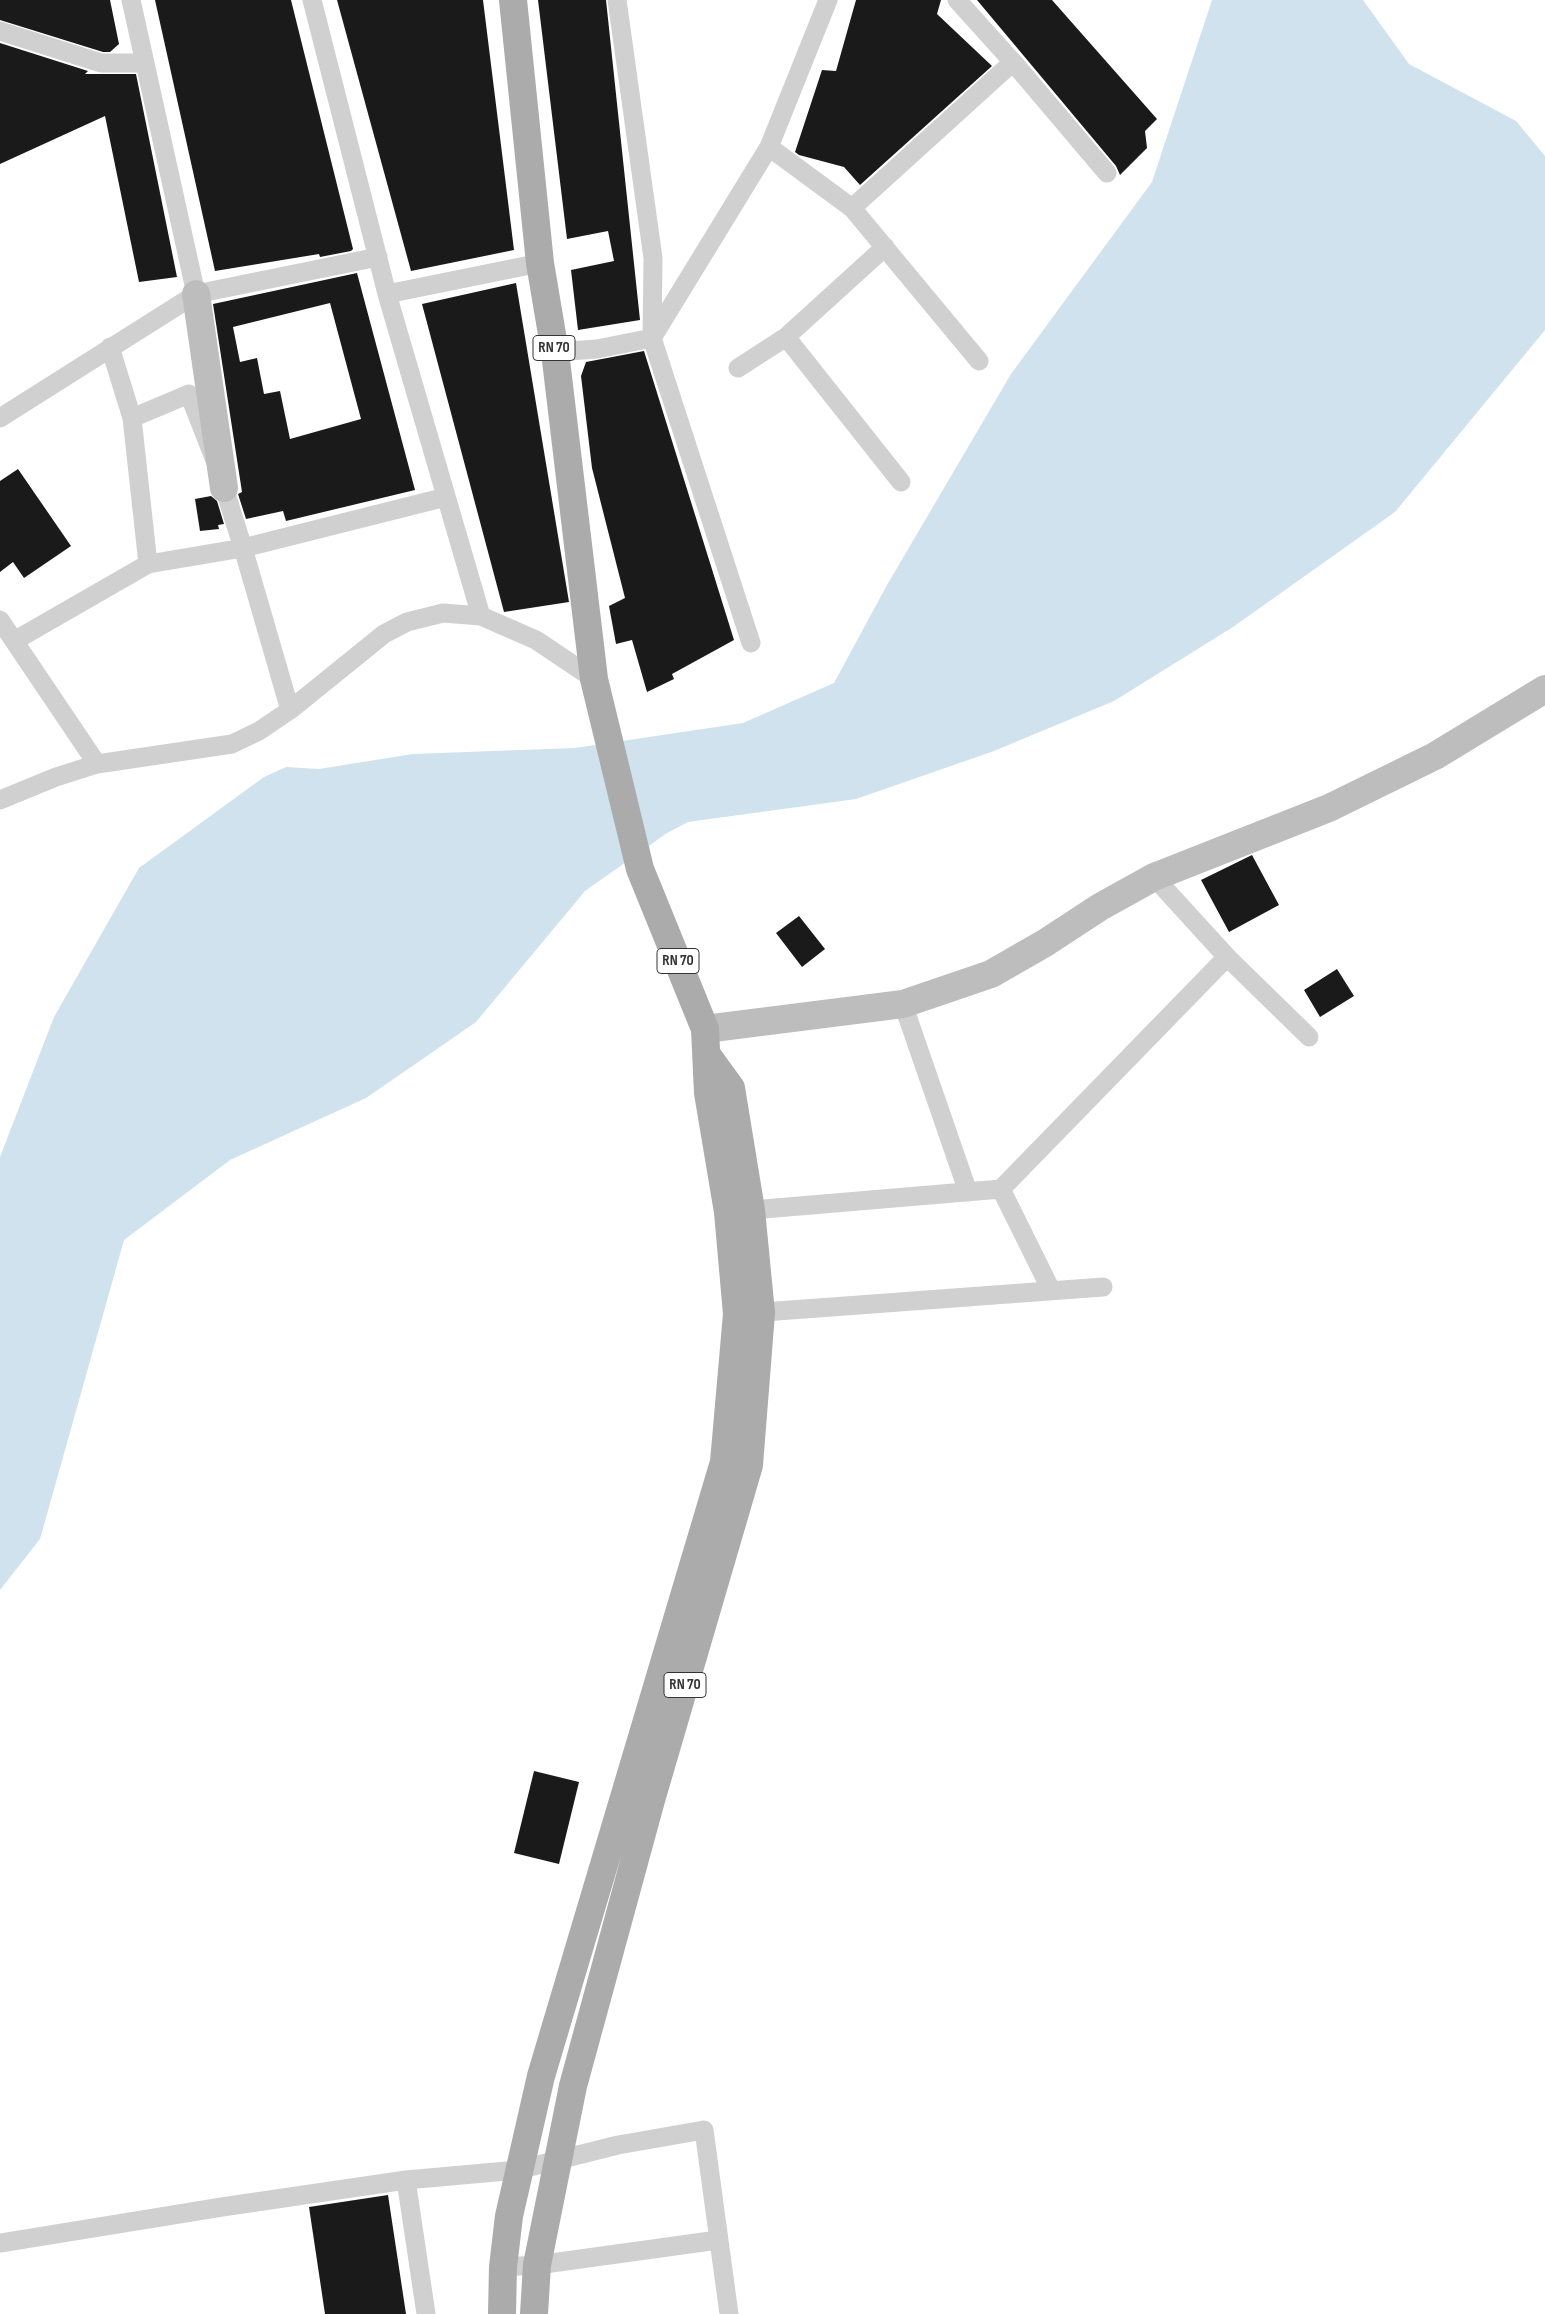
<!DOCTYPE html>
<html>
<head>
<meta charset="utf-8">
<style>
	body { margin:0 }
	canvas { display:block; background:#fff }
</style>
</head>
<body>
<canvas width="1545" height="2314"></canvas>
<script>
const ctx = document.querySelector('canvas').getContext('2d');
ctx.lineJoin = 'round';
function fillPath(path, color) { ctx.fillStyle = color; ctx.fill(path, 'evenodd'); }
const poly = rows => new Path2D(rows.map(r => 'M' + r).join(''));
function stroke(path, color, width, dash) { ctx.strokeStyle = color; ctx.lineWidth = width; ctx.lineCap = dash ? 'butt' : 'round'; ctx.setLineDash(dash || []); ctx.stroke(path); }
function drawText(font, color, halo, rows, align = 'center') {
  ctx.font = font + ' "Sofia Sans Condensed",sans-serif'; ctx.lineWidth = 5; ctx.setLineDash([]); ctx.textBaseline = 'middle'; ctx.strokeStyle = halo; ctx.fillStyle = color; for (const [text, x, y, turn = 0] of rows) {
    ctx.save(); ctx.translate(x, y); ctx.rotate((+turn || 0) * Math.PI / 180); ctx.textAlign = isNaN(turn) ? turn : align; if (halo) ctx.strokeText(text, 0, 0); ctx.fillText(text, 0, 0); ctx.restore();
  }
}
fillPath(poly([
	[1212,0,1363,0,1409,64,1516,121,1545,156,1545,330,1395,512,1233,627,1114,701,994,751,856,799,688,822,667,833,585,891,476,1022,366,1098,230,1160,124,1240,40,1539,0,1590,0,1157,54,1017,139,868,264,777,286,767,319,769,413,754,575,748,743,723,834,683,887,585,1011,374,1152,182]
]), '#cfe2ee');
fillPath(poly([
	[0,0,110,0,119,44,110,52,103,52,0,20],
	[155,0,291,0,353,249,351,251,320,257,319,254,215,271],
	[337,0,483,0,514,250,411,271],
	[538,0,606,0,640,320,578,330,571,270,614,261,608,231,567,239],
	[856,0,941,0,937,14,992,66,860,185,844,167,799,155,795,152,822,70,836,71],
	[977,0,1052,0,1157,119,1145,131,1147,148,1120,175,1116,166],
	[0,43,88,71,85,74,136,74,177,277,139,282,105,116,0,164],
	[357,273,415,490,286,521,283,511,246,519,238,494,242,492,213,304],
	[330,303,361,419,290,439,280,391,264,394,257,358,240,362,233,327],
	[516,283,569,602,504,612,422,304],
	[644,351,734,640,672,674,674,679,647,692,632,640,616,644,609,606,625,598,592,468,581,376,586,362],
	[18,469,71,546,24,578,13,562,0,572,0,481],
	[211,496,217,501,224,524,218,525,219,529,200,531,195,499],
	[1252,855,1279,905,1229,932,1201,880],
	[799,916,825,949,802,967,776,933],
	[1337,969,1354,996,1320,1017,1304,990],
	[534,1771,579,1782,559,1864,514,1853],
	[388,2195,406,2314,325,2314,309,2207]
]), '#1a1a1a');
stroke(poly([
	[131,0,196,294],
	[312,0,387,294,481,616],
	[617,0,653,258,652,338,751,643],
	[0,31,101,63,145,63],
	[1013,62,1107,173],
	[769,147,852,208,979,361],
	[852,208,1013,62,957,0],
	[387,294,540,263],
	[786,337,901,482],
	[110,347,132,418,189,394,218,468,243,548,290,710],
	[555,352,597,349,652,338,769,147,828,0],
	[738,368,786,337,885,247],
	[0,418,196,294,378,257],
	[132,418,148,564],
	[0,620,97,764],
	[14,641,148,564,243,548,446,497],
	[0,800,56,777,97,764,232,744,259,731,290,710,384,634,407,622,443,613,481,616,536,640,594,679],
	[1154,877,1227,957,1309,1037],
	[903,1004,968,1192],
	[1001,1189,1051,1290],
	[740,1211,1001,1189,1227,957],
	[750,1313,1103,1287],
	[406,2180,426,2314],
	[0,2243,222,2207,406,2180,518,2170,618,2145,704,2130,729,2314],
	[503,2267,537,2265,718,2240]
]), '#d0d0d0', 19);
stroke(poly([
	[196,294,224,488],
	[705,1029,903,1004,991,974,1045,943,1100,907,1154,877,1329,808,1435,756,1545,689]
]), '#bdbdbd', 28);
stroke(poly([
	[502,2314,503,2267,509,2216,541,2076,724,1462,737,1314,728,1212,708,1093,705,1029,640,869,594,679,555,352,540,263,513,0],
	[534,2314,537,2265,573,2086,651,1800,749,1465,761,1313,751,1210,731,1088,707,1055]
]), '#ababab', 28);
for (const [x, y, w] of [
	[554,348,42],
	[678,961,42],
	[685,1685,42]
]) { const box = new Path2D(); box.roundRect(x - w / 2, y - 12.5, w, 25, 4); ctx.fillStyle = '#fff'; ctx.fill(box); stroke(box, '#333', 1); }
drawText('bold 15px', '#333', null, [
	["RN 70",554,348],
	["RN 70",678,961],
	["RN 70",685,1685]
]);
</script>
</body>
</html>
